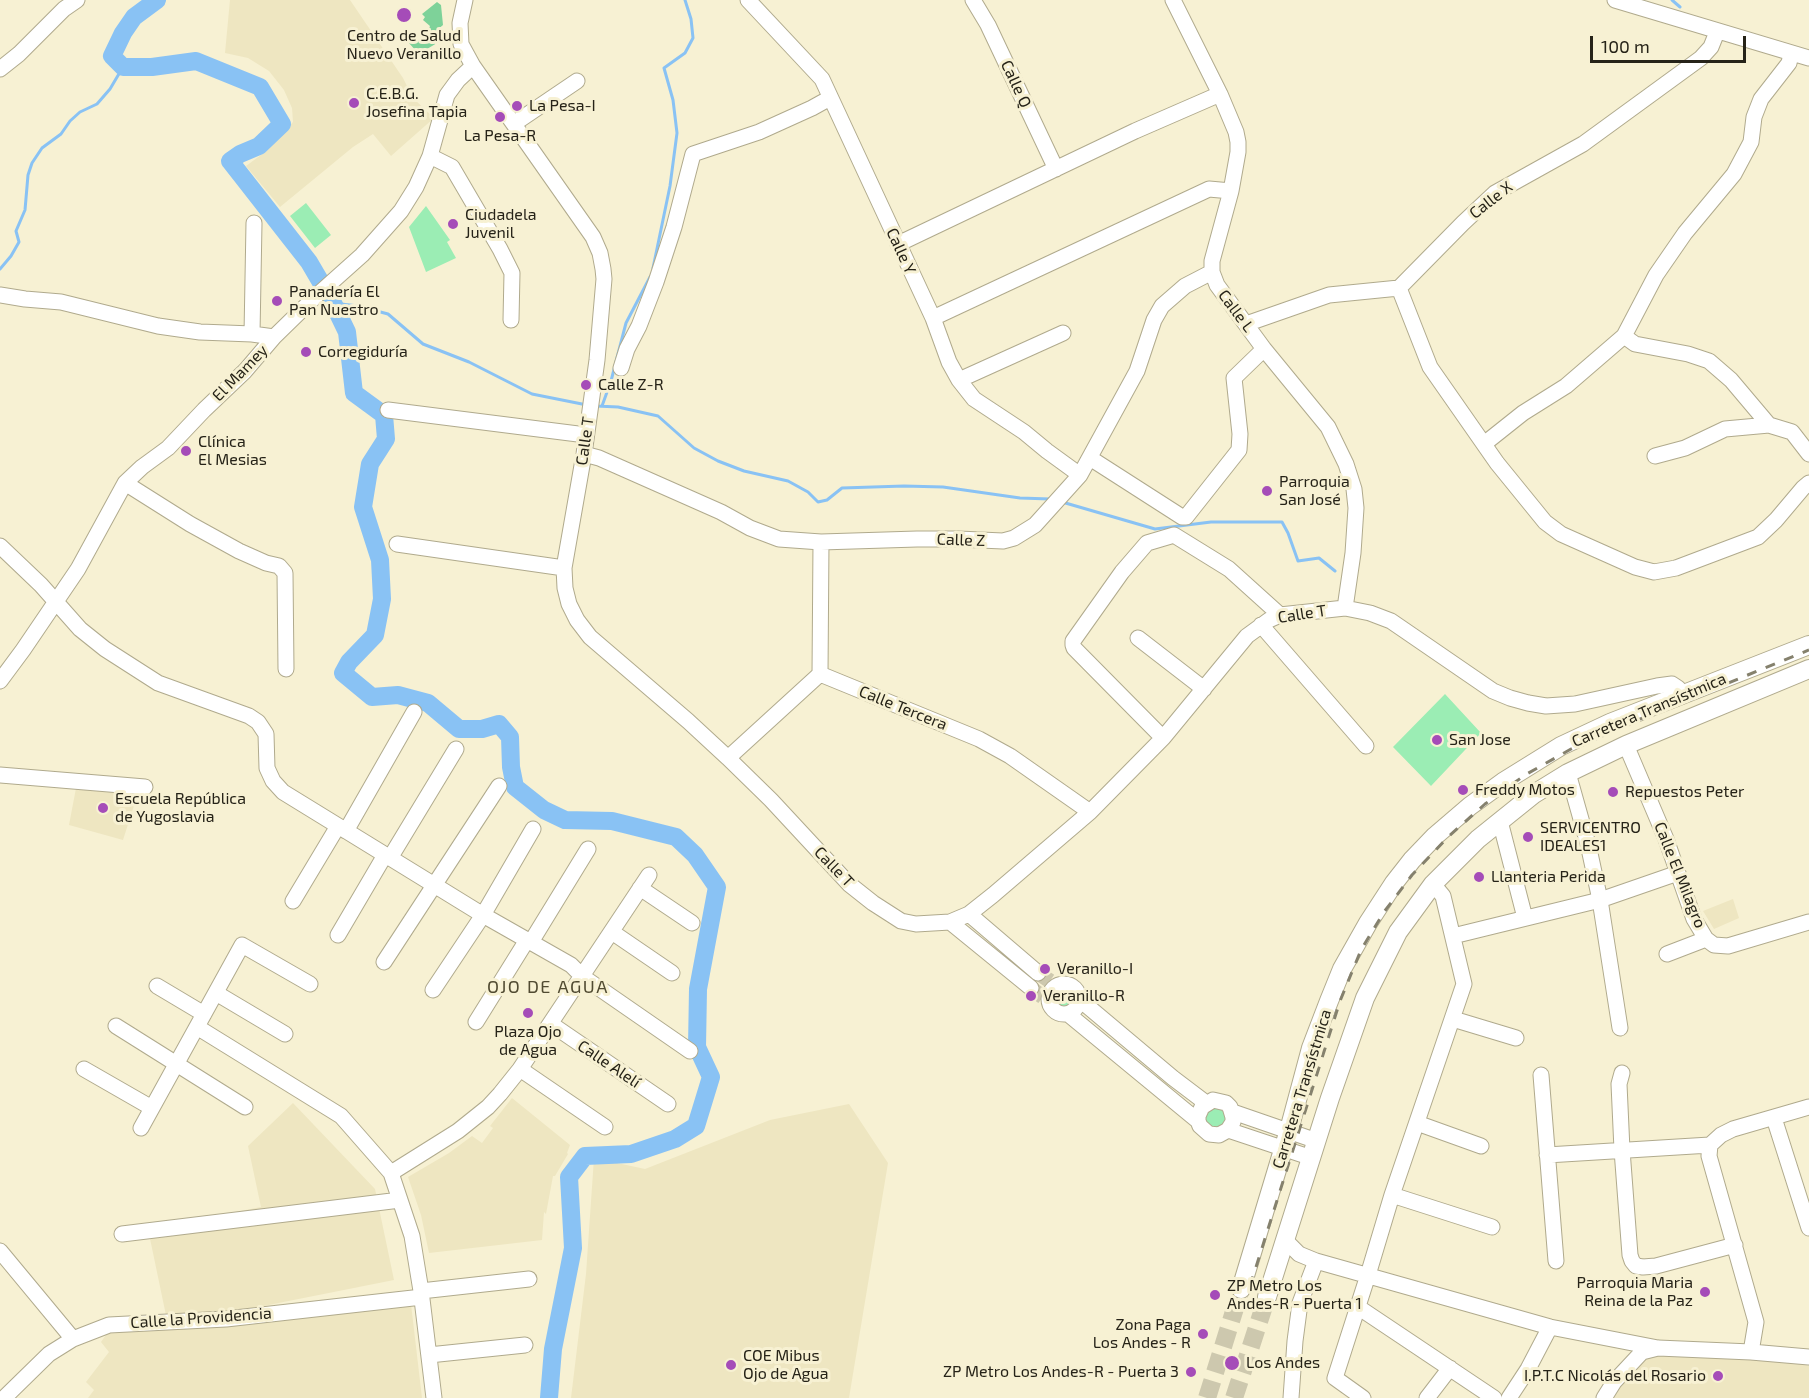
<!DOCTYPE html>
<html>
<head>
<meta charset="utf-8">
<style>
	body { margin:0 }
	#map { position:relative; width:1809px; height:1398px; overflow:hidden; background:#f7f1d3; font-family:"Exo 2",sans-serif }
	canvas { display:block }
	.scale { position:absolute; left:1590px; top:36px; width:156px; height:27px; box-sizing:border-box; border:3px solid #262318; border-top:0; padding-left:8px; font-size:18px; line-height:21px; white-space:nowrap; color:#262318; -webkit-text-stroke:4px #f7f1d3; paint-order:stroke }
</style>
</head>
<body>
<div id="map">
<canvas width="1809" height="1398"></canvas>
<div class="scale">100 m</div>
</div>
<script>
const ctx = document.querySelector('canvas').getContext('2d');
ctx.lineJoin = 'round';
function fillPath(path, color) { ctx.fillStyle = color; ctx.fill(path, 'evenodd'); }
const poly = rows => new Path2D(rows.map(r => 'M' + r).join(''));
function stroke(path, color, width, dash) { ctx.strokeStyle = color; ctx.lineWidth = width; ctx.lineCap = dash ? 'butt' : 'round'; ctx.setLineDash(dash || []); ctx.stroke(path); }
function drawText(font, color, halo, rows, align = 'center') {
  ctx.font = font + ' "Exo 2",sans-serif'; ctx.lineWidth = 6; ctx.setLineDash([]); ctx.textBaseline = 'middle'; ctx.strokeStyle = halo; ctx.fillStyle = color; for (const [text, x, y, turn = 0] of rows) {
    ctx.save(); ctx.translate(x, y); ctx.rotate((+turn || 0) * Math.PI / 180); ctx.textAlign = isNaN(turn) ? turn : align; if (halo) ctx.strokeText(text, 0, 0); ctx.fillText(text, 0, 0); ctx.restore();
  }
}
fillPath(poly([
	[230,0,350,0,403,78,413,98,434,118,391,156,373,134,353,147,280,207,246,166,265,152,293,122,292,108,284,90,269,71,248,58,225,53],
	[77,783,139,790,123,840,69,825],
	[1733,899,1739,918,1714,929,1703,911],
	[512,1098,570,1145,567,1153,568,1154,555,1176,553,1176,546,1214,544,1212,542,1240,429,1253,421,1215,408,1177,449,1153,472,1136,482,1143,493,1128,490,1126],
	[293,1103,375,1189,394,1280,168,1325,148,1229,261,1207,248,1146],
	[849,1104,888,1163,849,1398,571,1398,586,1274,594,1158,645,1169,770,1120],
	[411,1304,422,1398,88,1398,94,1390,86,1382,109,1352,101,1342,110,1329,215,1328],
	[1653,1353,1796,1362,1809,1366,1809,1398,1610,1398,1645,1357]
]), '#eee6c1');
fillPath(poly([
	[306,203,331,235,315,248,290,216],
	[426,206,450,240,447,242,456,258,426,272,409,227],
	[1445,694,1481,733,1431,786,1393,747],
	'1052 999a12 12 0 1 1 24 0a12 12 0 1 1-24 0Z',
	[1213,1106,1225,1108,1226,1126,1215,1129,1205,1121,1205,1115]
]), '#9bedb4');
fillPath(poly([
	[437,2,441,5,443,25,436,31,437,43,422,52,417,52,408,42,424,40,430,26,423,20,425,17,422,14]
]), '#7ed299');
stroke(poly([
	[1672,0,1680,7],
	[653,268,670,186,677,133,673,100,664,68,685,53,693,38,691,19,685,0],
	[0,269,11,256,19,242,16,231,25,210,28,175,32,163,42,148,61,134,70,121,80,112,97,104,110,89,123,67],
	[333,303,358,306,388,314,423,344,469,362,532,394,587,405],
	[596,406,618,407,658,416,694,448,718,461,744,471,788,481,808,492,818,502,827,500,842,488,904,486,943,487,1020,498,1050,499],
	[602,406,611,381,626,323,650,277],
	[1062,502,1155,529,1211,522,1282,522,1288,533,1298,561,1319,558,1335,571]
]), '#89c2f4', 3);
stroke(poly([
	[157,0,134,17,123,33,112,56,123,67,152,67,196,61,260,87,282,124,259,146,240,154,230,161,309,262,333,303,347,332,354,393,384,415,386,439,370,464,363,507,380,560,382,599,375,635,349,662,343,673,372,697,398,695,428,703,459,729,482,729,499,724,510,737,511,767,515,787,544,810,565,820,612,821,676,837,695,855,717,887,698,989,697,1047,711,1077,696,1126,675,1139,631,1154,585,1156,569,1177,573,1248,553,1349,549,1398]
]), '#89c2f4', 18);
stroke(poly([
	[1038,973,1050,981],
	[1031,988,1044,998]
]), '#cdc8ae', 15, [15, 8]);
stroke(poly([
	[1207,1398,1241,1289],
	[1234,1398,1267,1297]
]), '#cdc8ae', 18, [18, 9]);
const minor = poly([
	[465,0,460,23,461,44,473,66,593,237,600,253,603,269,604,279,597,360,584,454,564,568,565,588,569,604,577,620,590,637,688,721,728,758,771,800,849,884,873,903,901,921,916,924,950,922,969,914,993,895,1090,812,1163,738,1247,636,1269,620,1280,615,1345,608,1370,613,1391,621,1493,691,1510,698,1528,703,1546,706,1575,704,1657,686,1672,684,1678,688,1682,694],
	[748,0,822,79,933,318,949,362,959,380,974,399,1024,432,1047,451,1080,475],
	[973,0,988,25,1056,169],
	[1173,0,1220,94,1236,132,1238,142,1238,152,1231,191,1212,261,1212,272,1217,285,1264,349,1328,427,1346,464,1354,489,1356,508,1353,553,1345,608],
	[1615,0,1809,58],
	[0,69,19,54,64,9,77,0],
	[515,123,577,81],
	[430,156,452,167,500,249,512,273,511,320],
	[898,244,1135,131,1220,94],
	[1399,288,1430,367,1497,463,1545,522,1561,534,1635,567,1654,572,1676,568,1758,537,1776,520,1803,488,1809,483],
	[0,295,25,299,61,302,158,326,200,332,252,334,274,337],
	[933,318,1209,189,1231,191],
	[1246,324,1329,295,1399,288,1463,223,1495,193,1583,144,1701,58,1711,47,1717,32],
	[252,334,254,223],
	[1624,336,1635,344,1688,354,1709,361,1731,380,1769,425],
	[621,368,627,349,639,326,656,282,674,227,693,154,759,132,812,108,830,98],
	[959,380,1063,333],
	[388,410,586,435],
	[1484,444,1523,413,1566,386,1624,336,1656,275,1685,233,1734,174,1751,142,1754,117,1761,99,1789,63,1791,54],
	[584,454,599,458,721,512,750,528,779,539,821,542,917,539,958,539,1003,541,1014,538,1035,525,1080,475,1137,371,1154,320,1162,306,1185,286,1212,272],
	[1655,456,1685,448,1725,429,1769,425,1792,432,1809,454],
	[1090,458,1182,517,1186,517,1239,450,1240,434,1234,378,1264,349],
	[125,483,190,524,239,551,266,563,279,566,285,573,286,669],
	[397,544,564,568],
	[0,546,41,585,80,629,105,649,158,683,249,716,258,722,266,734,267,768,273,781,283,792,483,915,571,965,583,977,690,1051],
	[1261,625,1366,746],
	[1138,638,1204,689],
	[820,674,979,739,1010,756,1090,812],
	[820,674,821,542],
	[0,681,23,650,78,569,125,483,142,467,168,448,204,410,245,371,274,337,315,297,362,255,401,211,416,187,430,156,447,95,458,80,473,66],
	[1163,738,1074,648,1073,645,1073,641,1122,572,1147,543,1174,535,1229,569,1280,615],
	[1626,745,1666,839,1694,919,1706,939,1714,945,1728,946,1809,922],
	[728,758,820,674],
	[1568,773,1588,844,1600,900,1620,1028],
	[0,775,145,787],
	[1500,821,1525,918],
	[346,831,414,712],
	[390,858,456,749],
	[640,888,692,923],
	[293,901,338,826],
	[969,914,1038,973],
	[950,922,1031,988],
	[612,932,672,973],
	[338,935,385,855],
	[1453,936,1600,900,1678,873],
	[531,942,588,849],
	[1667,954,1706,939],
	[384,962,499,786],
	'1049 999a15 15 0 1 1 30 0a15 15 0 1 1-30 0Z',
	[157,986,204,1014],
	[433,990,483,915,533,829],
	[216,993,285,1034],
	[1079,999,1173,1078,1206,1103],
	[1068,1014,1198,1121],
	[1453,1019,1516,1038],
	[476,1022,527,940],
	[551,1024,668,1104],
	[116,1026,245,1107],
	[197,1027,341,1116,391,1173,412,1236,421,1291,434,1398],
	[84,1069,152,1108],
	[520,1069,605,1127],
	[1622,1073,1619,1084,1622,1150,1630,1255,1632,1261,1636,1266,1643,1267,1656,1266,1735,1245],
	[1541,1075,1556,1261],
	[1233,1112,1317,1141],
	[1774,1118,1809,1228],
	[1417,1123,1481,1146],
	[141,1128,242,945,310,984],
	[1228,1130,1233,1122,1233,1117,1230,1107,1226,1103,1213,1100,1202,1107,1198,1116,1198,1121,1200,1126,1209,1134,1219,1135,1228,1130,1312,1158],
	[1710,1145,1709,1156,1756,1322,1751,1352],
	[1547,1155,1710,1145,1721,1135,1733,1129,1809,1107],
	[391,1173,458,1131,488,1107,500,1094,520,1069,649,875],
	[1392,1195,1492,1227],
	[122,1234,400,1200],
	[1285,1240,1299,1254,1316,1261,1550,1327,1658,1348,1751,1352,1809,1357],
	[0,1251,73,1339],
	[421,1291,529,1279],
	[1358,1307,1494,1398],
	[429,1355,525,1345],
	[4,1398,49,1354,73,1339,109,1325,226,1319,422,1297],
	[1291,1398,1295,1341,1300,1303,1316,1261],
	[1363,1398,1335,1378,1368,1275,1392,1195,1464,984,1443,896,1433,884],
	[1427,1398,1450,1368],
	[1509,1398,1528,1369,1550,1327],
	[1604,1398,1614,1382,1642,1352,1658,1348]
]);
const major = poly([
	[1241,1289,1289,1130,1311,1048,1329,1001,1342,969,1368,923,1394,883,1412,860,1435,836,1470,806,1503,782,1561,746,1610,723,1809,645],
	[1267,1297,1330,1098,1365,998,1398,932,1433,884,1478,839,1534,794,1568,773,1626,745,1809,669]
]);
stroke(minor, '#b0aa8d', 17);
stroke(major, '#b0aa8d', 20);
stroke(minor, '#fff', 15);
stroke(major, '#fff', 18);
stroke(poly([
	[1250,1286,1340,1001,1361,950,1384,912,1412,875,1449,836,1485,804,1525,775,1571,749,1618,728,1809,650]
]), '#85816d', 3, [10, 10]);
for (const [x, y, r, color] of [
	[404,15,8,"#a54cb8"],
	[354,103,6,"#a54cb8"],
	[517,106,6,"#a54cb8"],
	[500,117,6,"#a54cb8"],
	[453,224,6,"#a54cb8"],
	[277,301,6,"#a54cb8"],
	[306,352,6,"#a54cb8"],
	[586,385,6,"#a54cb8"],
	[186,451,6,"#a54cb8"],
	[1267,491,6,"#a54cb8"],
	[1437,740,6,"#a54cb8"],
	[1463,790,6,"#a54cb8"],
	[1613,792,6,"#a54cb8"],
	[103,808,6,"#a54cb8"],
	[1528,837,6,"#a54cb8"],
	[1479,877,6,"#a54cb8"],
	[1045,969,6,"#a54cb8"],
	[1031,996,6,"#a54cb8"],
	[528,1013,6,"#a54cb8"],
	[1705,1292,6,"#a54cb8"],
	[1215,1295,6,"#a54cb8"],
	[1203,1334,6,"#a54cb8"],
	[1232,1363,8,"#a54cb8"],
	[731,1365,6,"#a54cb8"],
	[1191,1372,6,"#a54cb8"],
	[1718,1376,6,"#a54cb8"]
]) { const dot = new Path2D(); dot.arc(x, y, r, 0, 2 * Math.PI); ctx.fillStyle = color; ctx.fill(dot); stroke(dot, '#f7f1d3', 2); }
drawText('16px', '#262318', '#f7f1d3', [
	["Centro de Salud",404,36,"center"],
	["Nuevo Veranillo",404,54,"center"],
	["C.E.B.G.",366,94],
	["Josefina Tapia",366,112],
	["La Pesa-I",529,106],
	["La Pesa-R",500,136,"center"],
	["Ciudadela",465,215],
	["Juvenil",465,233],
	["Panadería El",289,292],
	["Pan Nuestro",289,310],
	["Corregiduría",318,352],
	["Calle Z-R",598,385],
	["Clínica",198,442],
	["El Mesias",198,460],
	["Parroquia",1279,482],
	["San José",1279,500],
	["San Jose",1449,740],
	["Freddy Motos",1475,790],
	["Repuestos Peter",1625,792],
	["Escuela República",115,799],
	["de Yugoslavia",115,817],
	["SERVICENTRO",1540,828],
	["IDEALES1",1540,846],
	["Llanteria Perida",1491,877],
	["Veranillo-I",1057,969],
	["Veranillo-R",1043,996],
	["Plaza Ojo",528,1032,"center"],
	["de Agua",528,1050,"center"],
	["Parroquia Maria",1693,1283,"right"],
	["Reina de la Paz",1693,1301,"right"],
	["ZP Metro Los",1227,1286],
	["Andes-R - Puerta 1",1227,1304],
	["Zona Paga",1191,1325,"right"],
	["Los Andes - R",1191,1343,"right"],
	["COE Mibus",743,1356],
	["Ojo de Agua",743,1374],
	["Los Andes",1246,1363],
	["ZP Metro Los Andes-R - Puerta 3",1179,1372,"right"],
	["I.P.T.C Nicolás del Rosario",1706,1376,"right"]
], 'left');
drawText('16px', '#262318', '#f7f1d3', [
	["Calle Q",1016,84,65],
	["Calle X",1491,200,-38],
	["Calle Y",901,251,65],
	["Calle L",1236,311,53],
	["El Mamey",240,373,-46],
	["Calle T",585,441,-82],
	["Calle Z",961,540,2],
	["Calle T",1302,614,-9],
	["Calle Tercera",903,708,22],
	["Carretera Transístmica",1649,710,-23],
	["Calle T",834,867,46],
	["Calle El Milagro",1680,875,68],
	["Calle Alelí",609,1064,34],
	["Carretera Transístmica",1302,1089,-73],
	["Calle la Providencia",201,1318,-4]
]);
ctx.letterSpacing = '1.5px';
drawText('18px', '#514b32', '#f7f1d3', [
	["OJO DE AGUA",548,987]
]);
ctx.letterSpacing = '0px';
</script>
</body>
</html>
